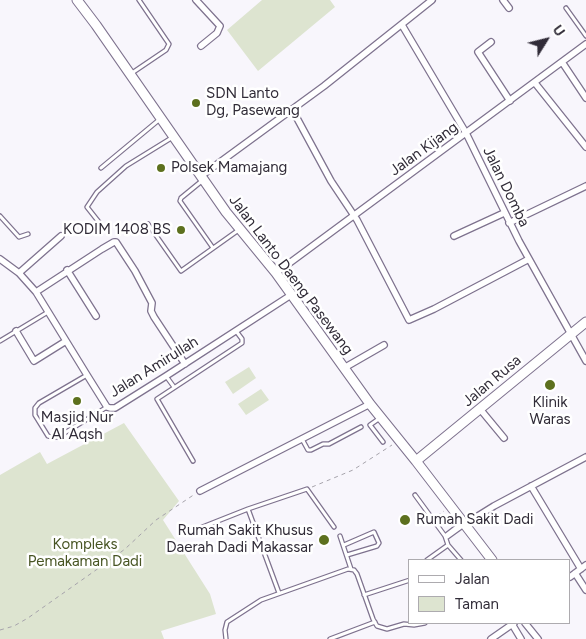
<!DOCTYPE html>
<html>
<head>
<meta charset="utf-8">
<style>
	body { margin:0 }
	#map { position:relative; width:586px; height:639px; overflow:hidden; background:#f8f6fc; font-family:Figtree,sans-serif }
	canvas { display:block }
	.legend { position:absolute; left:408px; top:559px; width:162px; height:65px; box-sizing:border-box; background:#fff; border:1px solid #adabaf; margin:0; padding:6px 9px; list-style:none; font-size:15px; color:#312c38 }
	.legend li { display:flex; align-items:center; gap:10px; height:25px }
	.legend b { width:25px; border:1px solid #adabaf }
	.north { position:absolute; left:521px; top:15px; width:50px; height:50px; -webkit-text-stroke:4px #fff; paint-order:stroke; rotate:54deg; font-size:14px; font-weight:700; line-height:20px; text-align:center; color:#312c38 }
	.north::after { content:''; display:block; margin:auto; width:18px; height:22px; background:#312c38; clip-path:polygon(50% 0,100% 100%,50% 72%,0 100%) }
</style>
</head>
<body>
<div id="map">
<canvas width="586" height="639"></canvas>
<ul class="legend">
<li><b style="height:6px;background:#fff"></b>Jalan</li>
<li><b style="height:14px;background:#dde4d0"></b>Taman</li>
</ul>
<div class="north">U</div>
</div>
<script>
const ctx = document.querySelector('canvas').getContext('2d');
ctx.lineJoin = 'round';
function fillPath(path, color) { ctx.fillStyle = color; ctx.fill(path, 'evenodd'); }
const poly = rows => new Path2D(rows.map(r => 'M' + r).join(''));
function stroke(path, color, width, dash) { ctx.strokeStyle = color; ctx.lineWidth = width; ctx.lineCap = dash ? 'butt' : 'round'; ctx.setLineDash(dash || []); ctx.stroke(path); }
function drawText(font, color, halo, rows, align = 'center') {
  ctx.font = font + ' Figtree,sans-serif'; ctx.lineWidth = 5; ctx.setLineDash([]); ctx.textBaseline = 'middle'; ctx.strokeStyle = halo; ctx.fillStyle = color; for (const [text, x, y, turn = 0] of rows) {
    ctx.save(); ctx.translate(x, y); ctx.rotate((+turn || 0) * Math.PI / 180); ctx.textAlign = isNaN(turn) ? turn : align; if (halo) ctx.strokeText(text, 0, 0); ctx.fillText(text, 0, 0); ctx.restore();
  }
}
fillPath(poly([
	[262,0,330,0,335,7,258,71,227,30],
	[249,367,256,378,233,394,225,382],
	[261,389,269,400,246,415,238,404],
	[124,423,179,501,163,520,210,594,216,614,161,631,164,639,0,639,0,475,40,452,47,464]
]), '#dde4d0');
const lane = poly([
	[566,8,586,36],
	[132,73,166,50,169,44,139,0],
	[101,168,160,119],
	[203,180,181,198,180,201,213,248],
	[0,216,19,237,28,234],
	[148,224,181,271,240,229],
	[102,226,87,207,97,192,126,166,173,137],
	[0,341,48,312],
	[87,375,39,403,35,408,35,415,48,436,51,437,58,437,107,407],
	[166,376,174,387],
	[380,418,370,425,383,442],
	[302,439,308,450,311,450,323,444,329,444,361,427],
	[193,461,157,399,242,343,242,339,236,331],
	[415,495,445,536,448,545,461,560],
	[248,509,279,593],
	[200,528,248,509,307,489,334,527],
	[340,536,351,569],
	[445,536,463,522],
	[446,538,464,525],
	[344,545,374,532,379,543,377,546,347,555],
	[427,560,448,545],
	[364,595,410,580],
	[226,639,225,630,227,622,261,600,348,569,354,570,357,574,373,619,377,626,387,629,404,624,414,625,425,623],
	[330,639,375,622]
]);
const street = poly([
	[196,0,220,26,217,33,201,46],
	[503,0,509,8],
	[402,25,466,133,519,241,586,361],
	[491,42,478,52,510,101],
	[562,62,586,98],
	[535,83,586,147],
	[292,109,331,181,357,220,409,320,434,309,529,259],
	[201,176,324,86,432,0],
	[509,223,586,186],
	[454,236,504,213],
	[0,259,19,273,36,292,87,375,107,407,110,408,115,408,166,376,291,295],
	[67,270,96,316],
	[19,273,61,236],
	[276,273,586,44],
	[36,292,102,249,114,242,116,242,135,271,152,303,151,311,154,317,185,364],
	[16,331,34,361,66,341],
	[344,368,384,345],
	[480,409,504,438],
	[531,486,581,569],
	[200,491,370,404],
	[465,524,494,506,586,457],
	[575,573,586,590],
	[570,577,586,565],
	[525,623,538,639],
	[512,624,521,639],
	[491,639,514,623]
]);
const secondary = poly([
	[77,0,96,25,226,212,276,273,370,404,416,461,492,560],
	[416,461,586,322]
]);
stroke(lane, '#7e728e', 5.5);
stroke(street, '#7e728e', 8);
stroke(secondary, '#7e728e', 11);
stroke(poly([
	[312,487,353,470,392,445],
	[437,516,444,511],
	[0,630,14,626,28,618,113,558,125,549,156,520,195,494]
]), '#a6a3ab', 1, [4, 4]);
stroke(lane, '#fff', 3);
stroke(street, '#fff', 5.5);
stroke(secondary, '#fff', 9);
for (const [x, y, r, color] of [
	[196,103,5,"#5d701e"],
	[161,168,5,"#5d701e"],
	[181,230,5,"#5d701e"],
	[550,385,6,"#5d701e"],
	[77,401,5,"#5d701e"],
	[405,520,6,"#5d701e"],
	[324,540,6,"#5d701e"]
]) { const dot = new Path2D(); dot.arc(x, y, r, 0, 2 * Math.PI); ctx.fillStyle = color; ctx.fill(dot); stroke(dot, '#fff', 2); }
drawText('15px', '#312c38', '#fff', [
	["SDN Lanto",206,94],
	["Dg, Pasewang",206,111],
	["Polsek Mamajang",171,168],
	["KODIM 1408 BS",171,230,"right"],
	["Klinik",550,403,"center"],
	["Waras",550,420,"center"],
	["Masjid Nur",77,418,"center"],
	["Al Aqsh",77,435,"center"],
	["Rumah Sakit Dadi",416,520],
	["Rumah Sakit Khusus",313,531,"right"],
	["Daerah Dadi Makassar",313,548,"right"]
], 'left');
drawText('15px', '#312c38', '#fff', [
	["Jalan Kijang",424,149,-36],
	["Jalan Domba",506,187,64],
	["Jalan Lanto Daeng Pasewang",291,275,53],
	["Jalan Amirullah",154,367,-32],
	["Jalan Rusa",492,381,-40]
]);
drawText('15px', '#485524', '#fff', [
	["Kompleks",85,545],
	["Pemakaman Dadi",85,562]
]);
</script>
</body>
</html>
